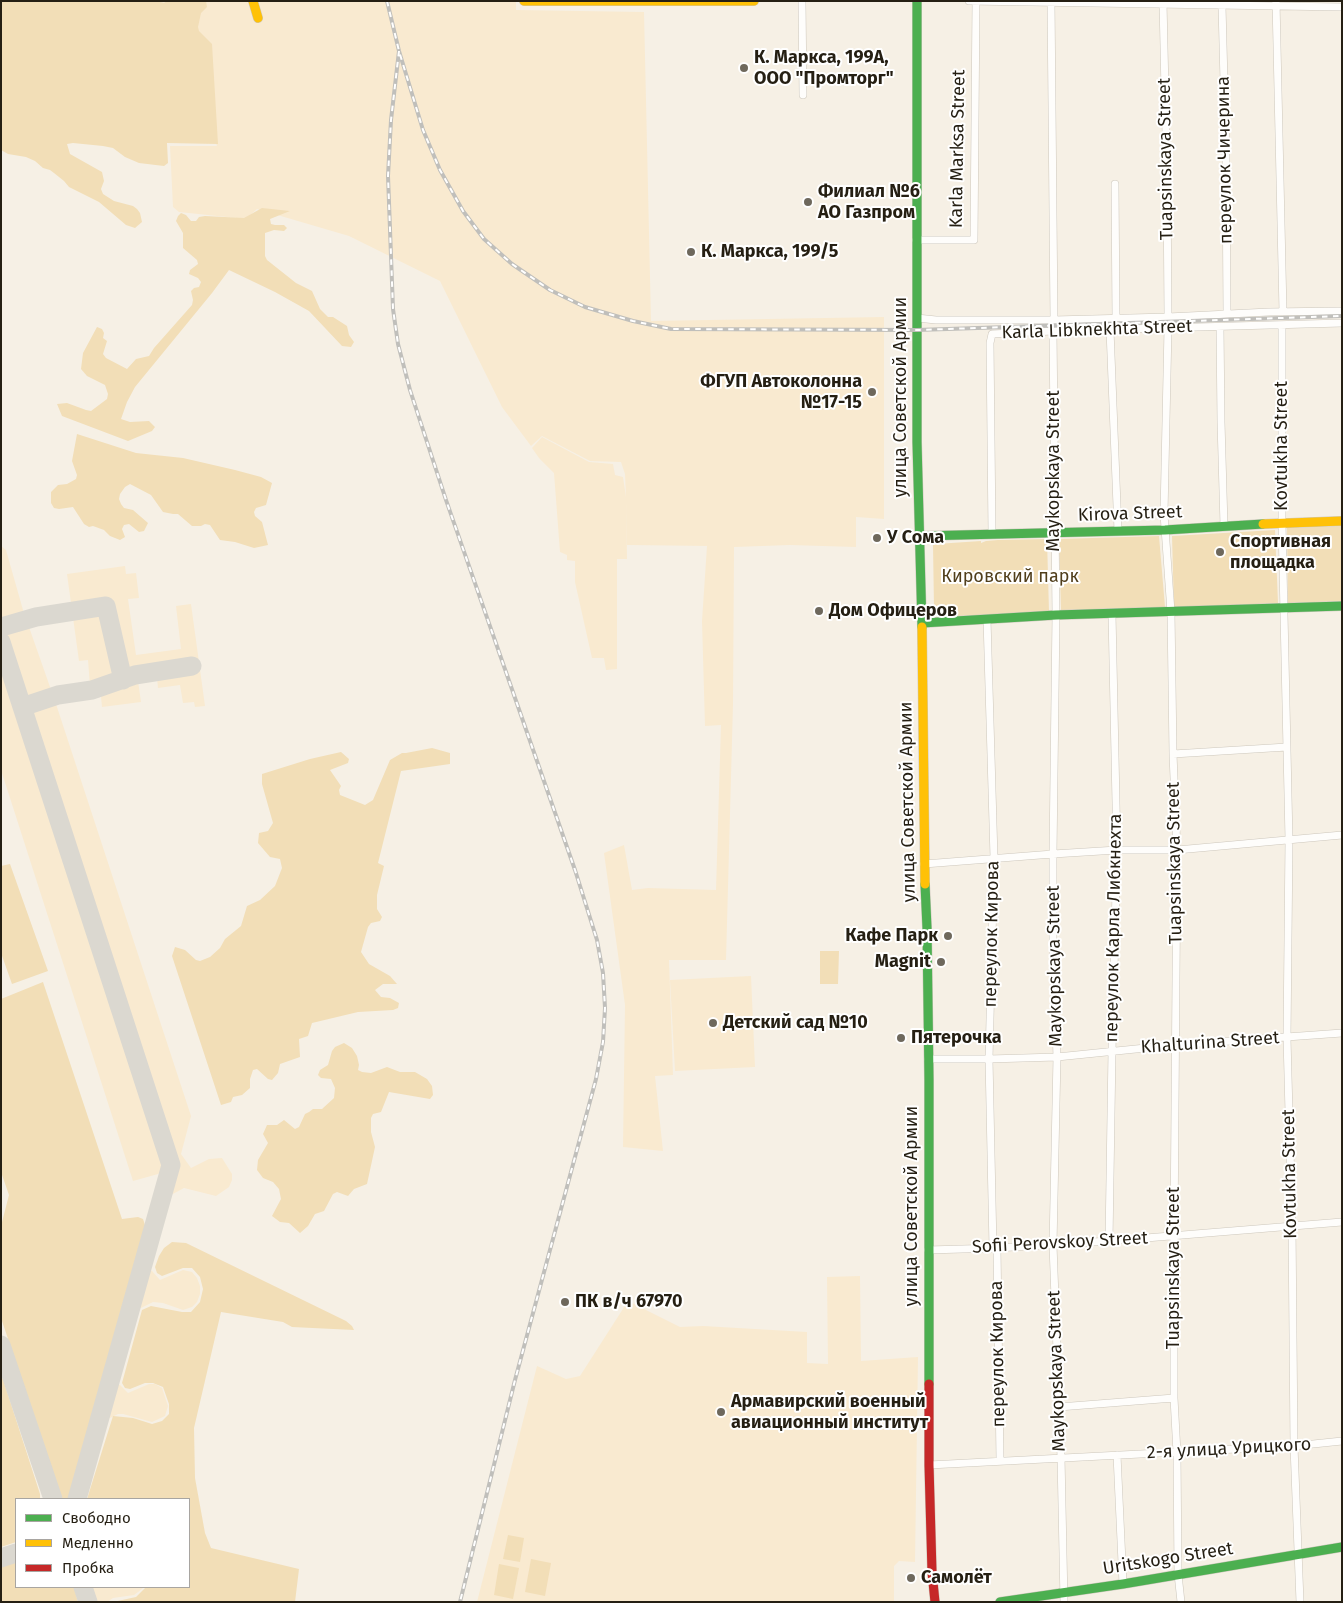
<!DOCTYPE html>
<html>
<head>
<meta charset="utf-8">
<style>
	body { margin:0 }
	#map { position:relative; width:1343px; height:1603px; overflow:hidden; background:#f6f0e5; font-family:"Fira Sans",sans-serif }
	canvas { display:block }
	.frame { position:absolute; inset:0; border:2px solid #251f13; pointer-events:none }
	.legend { position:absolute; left:15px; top:1498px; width:175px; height:90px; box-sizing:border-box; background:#fff; border:1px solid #a8a5a1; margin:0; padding:6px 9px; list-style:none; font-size:15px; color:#251f13 }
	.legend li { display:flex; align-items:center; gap:10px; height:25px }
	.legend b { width:25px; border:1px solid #a8a5a1 }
</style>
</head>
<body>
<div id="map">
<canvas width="1343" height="1603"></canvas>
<div class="frame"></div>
<ul class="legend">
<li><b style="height:6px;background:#4caf50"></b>Свободно</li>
<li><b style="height:6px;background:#ffc107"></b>Медленно</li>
<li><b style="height:6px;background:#c62828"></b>Пробка</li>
</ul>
</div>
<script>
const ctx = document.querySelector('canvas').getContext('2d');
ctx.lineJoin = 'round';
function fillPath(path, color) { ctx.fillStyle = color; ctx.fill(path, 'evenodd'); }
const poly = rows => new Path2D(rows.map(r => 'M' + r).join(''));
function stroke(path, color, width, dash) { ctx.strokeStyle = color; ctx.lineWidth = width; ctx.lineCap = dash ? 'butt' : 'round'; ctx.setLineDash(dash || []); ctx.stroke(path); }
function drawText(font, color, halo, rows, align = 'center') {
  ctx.font = font + ' "Fira Sans",sans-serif'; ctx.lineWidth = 4; ctx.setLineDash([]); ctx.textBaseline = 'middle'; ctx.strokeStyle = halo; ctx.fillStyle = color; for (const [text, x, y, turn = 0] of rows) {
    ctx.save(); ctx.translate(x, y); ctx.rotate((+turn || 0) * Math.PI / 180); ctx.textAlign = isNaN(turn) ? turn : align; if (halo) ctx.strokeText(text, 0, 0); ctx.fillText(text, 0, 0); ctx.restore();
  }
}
fillPath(poly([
	[148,1,516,1,516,10,644,12,651,321,884,317,884,519,856,517,856,547,790,545,734,547,733,704,726,960,669,960,673,1075,655,1076,663,1151,623,1147,625,1005,604,853,624,845,632,890,648,888,716,890,721,725,705,726,702,621,707,546,711,546,627,545,626,497,627,559,617,559,617,669,606,670,604,658,592,658,575,582,575,561,567,560,567,555,560,552,554,473,539,458,532,448,542,437,589,462,613,464,615,475,623,477,626,497,625,474,621,462,590,461,542,436,531,446,502,407,440,281,349,236,257,209,246,219,179,212,173,207,170,146,217,146,172,10],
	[1,546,6,550,23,610,56,704,191,1116,181,1154,191,1168,209,1159,222,1158,232,1174,232,1180,229,1187,216,1196,184,1188,169,1196,178,1160,158,1174,133,1181,1,770],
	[125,566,126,574,136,573,139,598,128,599,136,655,181,649,176,606,191,604,205,706,195,707,194,702,183,703,180,685,158,688,157,678,138,681,141,702,102,707,101,697,91,698,88,660,79,661,67,574],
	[751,976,755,1067,675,1071,670,980],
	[143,1266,152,1271,160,1280,183,1270,192,1272,197,1278,200,1286,200,1294,197,1302,192,1307,183,1310,163,1303,153,1302,141,1308,132,1306],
	[860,1276,861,1361,918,1357,915,1562,899,1561,894,1566,894,1602,477,1602,537,1366,566,1379,580,1376,628,1301,680,1327,703,1326,807,1332,807,1363,828,1364,827,1277],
	[110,1381,120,1385,128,1393,149,1384,155,1384,162,1388,168,1406,165,1416,152,1422,123,1414,118,1414,110,1418,100,1414],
	[83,1587,144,1587,142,1589,134,1595,113,1598,107,1602,88,1602]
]), '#f9ead0');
fillPath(poly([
	[1,1,156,1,164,3,167,1,206,1,207,7,201,13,198,27,199,31,212,44,218,144,167,143,168,163,164,166,139,163,125,157,113,148,103,146,73,143,67,144,70,154,102,172,104,181,101,189,103,194,114,201,133,206,137,209,140,213,142,222,135,228,126,225,99,202,69,187,64,181,54,173,50,170,43,168,35,161,26,157,8,154,1,150],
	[262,208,290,211,270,219,271,224,275,225,284,225,287,228,284,231,274,230,265,233,265,256,267,260,296,283,312,291,320,309,328,317,333,317,347,326,349,335,354,342,351,347,342,346,309,311,275,292,229,270,212,293,135,387,127,402,121,419,130,422,149,421,155,427,152,431,128,441,62,416,57,404,67,403,86,410,91,411,107,399,108,394,105,385,87,376,81,369,83,353,97,327,102,329,104,333,103,338,107,341,103,354,106,358,127,369,136,359,149,356,154,348,192,305,193,300,191,291,194,288,199,287,201,282,198,278,189,274,190,270,198,264,197,260,183,248,183,233,176,221,178,216,181,213,186,215,191,221,196,221,199,217,205,216,244,218],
	[77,434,136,453,183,458,235,470,261,477,272,483,266,505,256,508,254,512,255,516,262,522,268,545,254,548,235,542,220,540,210,525,205,524,201,526,192,526,178,514,173,514,163,512,151,495,130,484,125,487,120,494,119,499,121,504,124,508,133,510,148,523,144,531,139,532,129,524,124,525,122,529,125,537,120,540,110,536,104,530,93,526,89,527,84,524,73,507,59,509,54,508,51,503,51,492,58,485,67,484,76,479,77,475,72,461],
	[1342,526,1342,601,1288,603,1287,528],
	[1275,530,1278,603,1174,608,1172,536],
	[1159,536,1165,607,1061,610,1059,539],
	[1047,539,1049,612,956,616,941,615,936,612,934,608,933,545,936,544,981,541,981,543,986,541,998,540],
	[432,748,450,753,450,764,401,771,378,863,384,866,377,895,377,909,382,917,380,921,371,923,368,927,361,952,369,964,390,976,397,984,383,984,375,990,381,997,390,998,399,1003,398,1008,393,1010,358,1012,312,1023,308,1036,299,1039,300,1057,280,1064,278,1073,272,1080,268,1079,257,1069,253,1070,250,1079,250,1088,242,1095,233,1097,231,1102,221,1105,172,956,175,947,185,950,196,960,200,961,210,957,220,948,225,939,241,926,247,906,260,900,275,886,282,868,280,859,270,857,258,843,259,833,268,831,273,823,262,784,262,774,310,759,341,752,349,759,348,763,330,770,341,786,339,790,340,795,365,805,373,800,390,760,402,753,406,753],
	[10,864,48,971,12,984,1,953,1,866],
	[820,951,839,951,838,984,820,984],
	[43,982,122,1219,138,1217,143,1219,145,1225,117,1334,69,1499,62,1499,1,1318,1,1226,9,1195,1,1172,1,999],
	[344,1043,352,1048,357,1056,359,1065,358,1070,362,1072,371,1073,387,1067,400,1072,415,1072,427,1079,432,1086,433,1095,430,1099,389,1092,381,1112,373,1114,371,1118,371,1132,375,1147,367,1184,354,1189,348,1196,337,1192,333,1194,324,1211,315,1214,308,1226,300,1233,289,1223,280,1222,272,1216,281,1199,279,1189,273,1182,263,1178,257,1170,258,1160,268,1143,263,1134,267,1125,277,1125,284,1120,295,1129,299,1127,305,1114,309,1112,313,1109,322,1109,334,1098,335,1088,331,1079,321,1078,318,1075,320,1070,328,1065,332,1051,335,1047],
	[172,1242,186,1243,346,1321,352,1326,354,1330,292,1327,283,1322,221,1312,194,1428,195,1478,205,1533,211,1548,299,1569,295,1602,113,1602,136,1597,146,1587,189,1587,189,1499,87,1499,113,1416,133,1418,152,1424,162,1421,169,1414,169,1404,163,1387,153,1383,145,1383,130,1389,125,1388,122,1383,142,1310,151,1306,182,1312,191,1312,200,1302,203,1289,200,1277,192,1268,183,1268,162,1276,157,1273,155,1267,159,1256,164,1248],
	[1,1373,40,1494,40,1499,16,1499,16,1542,1,1547],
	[508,1535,524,1538,520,1562,503,1559],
	[531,1559,551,1563,545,1596,525,1592],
	[16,1562,16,1587,74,1587,78,1602,1,1602,1,1567],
	[499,1564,519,1568,513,1599,494,1595]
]), '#f2deb7');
stroke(poly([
	[1,627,36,617,106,606,123,680],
	[1,642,171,1165,77,1499],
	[22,707,58,695,92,690,135,675,192,666],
	[1,1345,53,1499],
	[1,1558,16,1553],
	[83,1587,88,1602]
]), '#dbd8d0', 19);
const street = poly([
	[802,1,803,95],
	[969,1,1342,7],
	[1051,1,1054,320],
	[1276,1,1283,312],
	[1163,2,1167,180,1168,317],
	[1222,6,1226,158,1227,314],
	[1115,184,1116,319],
	[916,240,974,240,976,1],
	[917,318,936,320,1054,320,1168,317,1269,312,1342,311],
	[1282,325,1282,523,1289,840,1287,1038,1292,1225,1294,1446,1300,1602],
	[1220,327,1221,422,1224,526],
	[1168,328,1164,514,1171,612,1173,754,1177,850,1174,1236,1174,1398,1177,1453,1178,1574,1181,1602],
	[1110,330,1118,531],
	[1053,331,1056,615,1053,854,1053,946,1057,1057,1053,1245,1061,1457,1064,1602],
	[992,533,990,343,992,334,1053,331,1342,323],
	[987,619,994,858,989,1059,993,1248],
	[1173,754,1287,747],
	[924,864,1053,854,1117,850,1177,850,1342,835],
	[928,1059,989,1059,1057,1057,1175,1045,1342,1033],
	[1109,1241,1112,1051,1117,850,1112,614],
	[997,1248,1000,1460],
	[928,1250,997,1248,1109,1241,1342,1222],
	[1059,1407,1174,1398],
	[1117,1455,1123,1584],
	[929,1465,1294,1446,1342,1441]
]);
const fast = poly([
	[917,1,917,442,922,627],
	[919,536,1165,530,1263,524],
	[922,623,1056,615,1342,606],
	[925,884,927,928,929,1080,929,1384],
	[1000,1602,1123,1584,1342,1547]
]);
const slow = poly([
	[253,1,258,18],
	[524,1,754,1],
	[1263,524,1342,521],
	[922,627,925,884]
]);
const jam = poly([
	[929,1384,929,1465,932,1572,935,1602]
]);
stroke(street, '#cdc7bc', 8);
stroke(fast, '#cdc7bc', 10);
stroke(slow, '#cdc7bc', 10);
stroke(jam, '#cdc7bc', 10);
stroke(street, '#fefdfb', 7);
stroke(fast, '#4caf50', 9);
stroke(slow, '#ffc107', 9);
stroke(jam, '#c62828', 9);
const rail = poly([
	[387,1,399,51,423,130,440,170,463,211,484,239,512,264,550,290,585,307,633,321,671,329,917,330,1342,316],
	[399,51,391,120,388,176,393,309,398,344,410,390,446,500,575,870,597,940,603,973,605,1008,603,1042,596,1079,515,1380,460,1602]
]);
stroke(rail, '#c0bfbb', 4);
stroke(rail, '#fff', 2, [5.5]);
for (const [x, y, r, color] of [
	[744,68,5,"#6e685c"],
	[808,202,5,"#6e685c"],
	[691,252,5,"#6e685c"],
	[872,392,5,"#6e685c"],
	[877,538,5,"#6e685c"],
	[1220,552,5,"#6e685c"],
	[819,611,5,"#6e685c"],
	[948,936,5,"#6e685c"],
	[941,962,5,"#6e685c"],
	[713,1023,5,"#6e685c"],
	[901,1038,5,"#6e685c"],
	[565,1302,5,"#6e685c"],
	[721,1412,5,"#6e685c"],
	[911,1578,5,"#6e685c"]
]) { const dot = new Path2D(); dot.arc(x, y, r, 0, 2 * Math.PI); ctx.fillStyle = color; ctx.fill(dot); stroke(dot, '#fff', 2); }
drawText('bold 18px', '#251f13', '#fff', [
	["К. Маркса, 199А,",754,58],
	["ООО \"Промторг\"",754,79],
	["Филиал №6",818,192],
	["АО Газпром",818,213],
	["К. Маркса, 199/5",701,252],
	["ФГУП Автоколонна",862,382,"right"],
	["№17-15",862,403,"right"],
	["У Сома",887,538],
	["Спортивная",1230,542],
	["площадка",1230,563],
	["Дом Офицеров",829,611],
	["Кафе Парк",938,936,"right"],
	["Magnit",931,962,"right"],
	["Детский сад №10",723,1023],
	["Пятерочка",911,1038],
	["ПК в/ч 67970",575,1302],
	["Армавирский военный",731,1402],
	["авиационный институт",731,1423],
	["Самолёт",921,1578]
], 'left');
drawText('18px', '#251f13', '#fff', [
	["Karla Marksa Street",958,149,-89],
	["Tuapsinskaya Street",1166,159,-91],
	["переулок Чичерина",1225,160,-91],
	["Karla Libknekhta Street",1097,330,-2],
	["улица Советской Армии",901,397,-90],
	["Kovtukha Street",1282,446,-90],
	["Maykopskaya Street",1054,471,-90],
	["Kirova Street",1130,514,-2],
	["улица Советской Армии",908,802,-91],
	["Tuapsinskaya Street",1175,863,-91],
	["переулок Карла Либкнехта",1114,928,-89],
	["переулок Кирова",992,934,-89],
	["Maykopskaya Street",1055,966,-91],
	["Khalturina Street",1210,1043,-4],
	["Kovtukha Street",1290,1174,-91],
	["улица Советской Армии",912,1206,-90],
	["Sofii Perovskoy Street",1060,1243,-3],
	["Tuapsinskaya Street",1174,1268,-90],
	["переулок Кирова",998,1354,-91],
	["Maykopskaya Street",1057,1371,-92],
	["2-я улица Урицкого",1229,1449,-3],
	["Uritskogo Street",1168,1559,-9]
]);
drawText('18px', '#503e1b', '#fff', [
	["Кировский парк",1010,577]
]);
</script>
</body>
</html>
